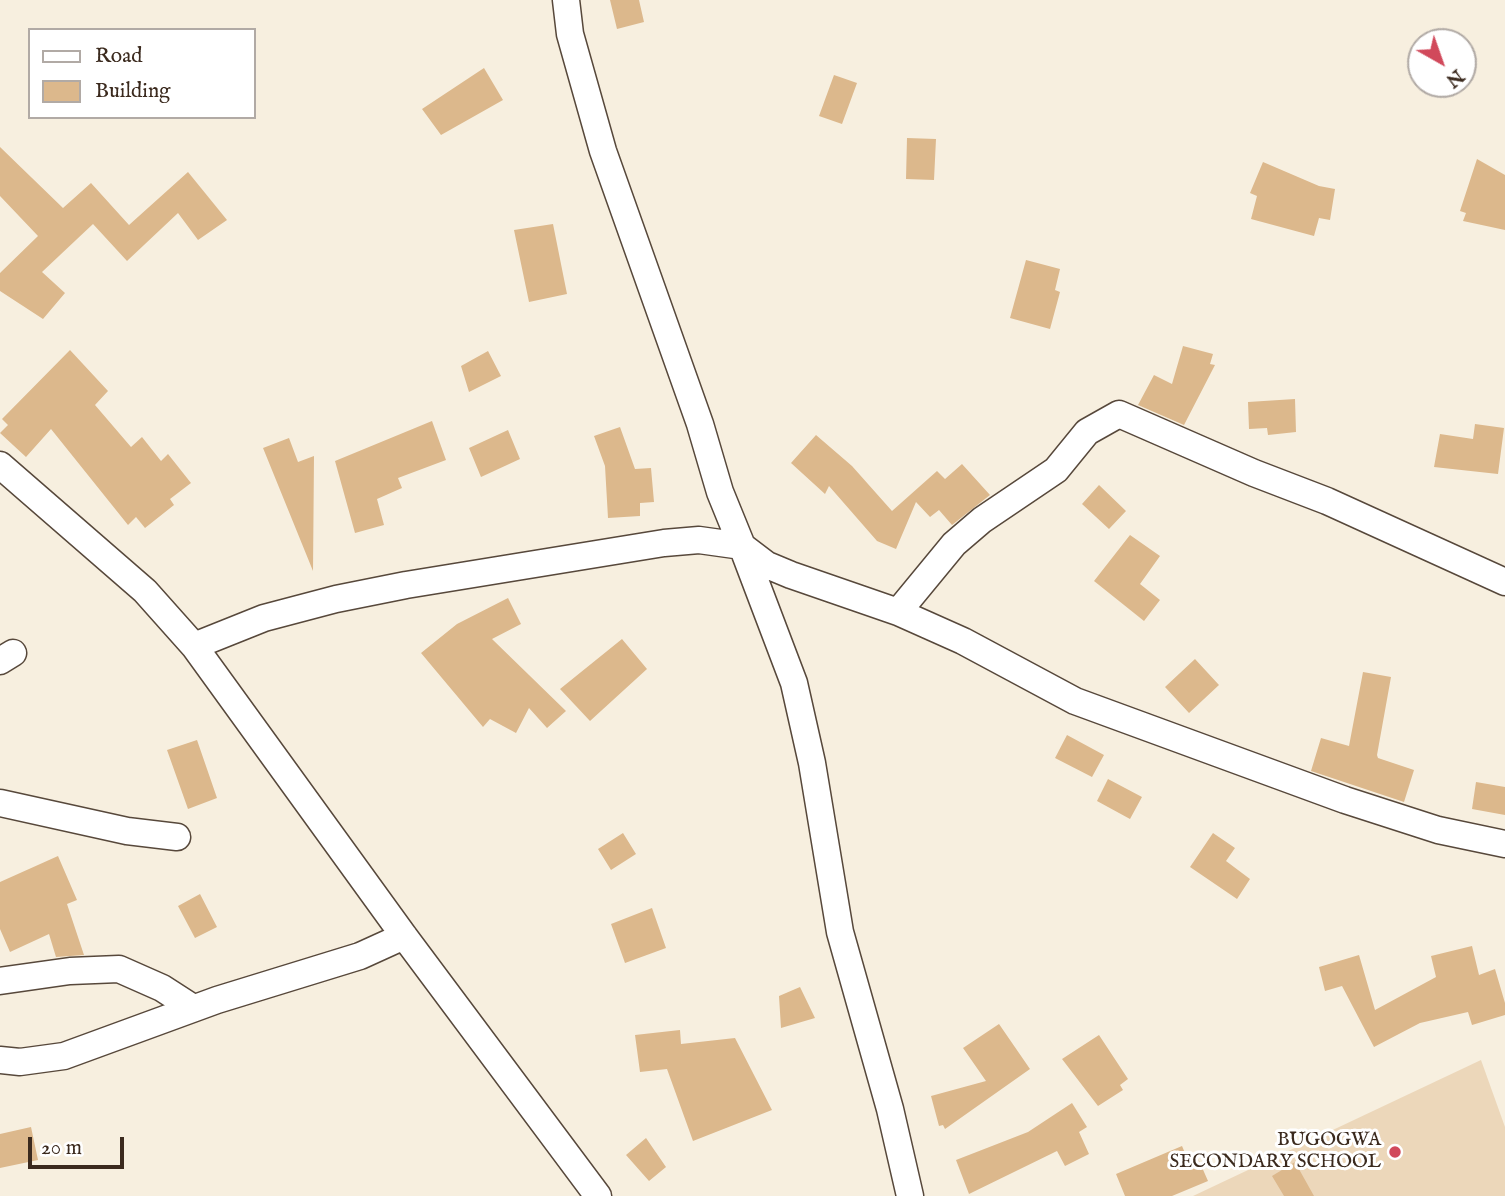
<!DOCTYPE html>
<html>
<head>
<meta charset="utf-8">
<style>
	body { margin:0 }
	#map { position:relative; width:1505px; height:1196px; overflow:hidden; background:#f7efdf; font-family:"IM FELL English",serif }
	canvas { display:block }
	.legend { position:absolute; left:28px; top:28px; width:228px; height:91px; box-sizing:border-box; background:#fff; border:2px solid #b1aaa5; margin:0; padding:9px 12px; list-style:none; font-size:21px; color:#3b2a1e }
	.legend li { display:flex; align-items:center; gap:14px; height:35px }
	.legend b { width:35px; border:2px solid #b1aaa5 }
	.north { position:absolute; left:1407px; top:28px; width:70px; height:70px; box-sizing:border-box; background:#fff; border:2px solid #b1aaa5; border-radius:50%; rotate:140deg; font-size:19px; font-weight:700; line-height:28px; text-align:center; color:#3b2a1e }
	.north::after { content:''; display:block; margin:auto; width:24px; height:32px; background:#d1495b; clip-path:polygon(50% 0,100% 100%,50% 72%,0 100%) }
	.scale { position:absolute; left:28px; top:1137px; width:96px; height:32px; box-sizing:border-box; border:4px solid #3b2a1e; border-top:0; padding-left:9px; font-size:21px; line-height:24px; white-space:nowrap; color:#3b2a1e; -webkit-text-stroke:5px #fff; paint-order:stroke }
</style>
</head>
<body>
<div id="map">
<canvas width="1505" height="1196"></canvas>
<ul class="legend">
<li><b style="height:9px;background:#fff"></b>Road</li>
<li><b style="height:19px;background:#dcb88c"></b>Building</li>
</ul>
<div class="north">N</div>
<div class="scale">20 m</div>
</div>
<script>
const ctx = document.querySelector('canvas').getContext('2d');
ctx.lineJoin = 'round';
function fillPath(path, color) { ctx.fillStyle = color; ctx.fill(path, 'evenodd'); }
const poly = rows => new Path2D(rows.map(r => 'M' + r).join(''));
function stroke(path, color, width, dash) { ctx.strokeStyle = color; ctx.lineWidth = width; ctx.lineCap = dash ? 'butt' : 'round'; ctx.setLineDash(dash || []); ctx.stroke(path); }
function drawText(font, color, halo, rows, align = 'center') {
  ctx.font = font + ' "IM FELL English",serif'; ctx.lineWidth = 6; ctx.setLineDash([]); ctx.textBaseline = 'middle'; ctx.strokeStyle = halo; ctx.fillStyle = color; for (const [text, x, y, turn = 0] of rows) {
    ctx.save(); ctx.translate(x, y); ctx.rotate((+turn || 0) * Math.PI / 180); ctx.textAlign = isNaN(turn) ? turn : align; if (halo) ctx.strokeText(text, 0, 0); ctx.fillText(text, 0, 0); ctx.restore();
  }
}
fillPath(poly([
	[1481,1060,1505,1127,1505,1196,1193,1196]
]), '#ecd7ba');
fillPath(poly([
	[610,0,639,0,644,22,617,29],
	[484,68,503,100,441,135,422,109],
	[834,75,857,83,842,124,819,116],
	[907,138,936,139,934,180,906,179],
	[0,147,63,208,91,183,129,225,188,172,227,220,198,240,178,213,127,261,93,224,42,272,65,293,43,319,0,291,0,273,38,236,0,196],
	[1477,159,1505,175,1505,230,1463,221,1466,213,1460,211],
	[1263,162,1319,186,1335,189,1330,220,1319,218,1314,236,1251,219,1257,196,1250,193],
	[553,224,567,294,529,302,514,230],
	[1026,260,1060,269,1055,290,1060,292,1050,329,1010,318],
	[1183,346,1213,354,1210,364,1215,365,1184,425,1138,405,1154,375,1172,384],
	[70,350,108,391,95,405,131,447,142,437,161,461,168,454,191,483,170,499,174,505,145,528,136,517,128,525,51,429,26,457,0,433,8,425,2,419],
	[488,351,501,376,469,392,461,366],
	[1295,399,1296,432,1268,435,1267,428,1249,429,1248,402],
	[432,421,446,460,398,478,402,488,377,499,384,525,355,533,335,461],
	[1475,424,1504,428,1498,474,1434,467,1440,434,1473,439],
	[620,427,635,469,651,468,654,502,640,503,640,516,608,518,605,466,594,436],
	[508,430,520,459,481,477,469,448],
	[816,435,852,466,892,511,937,471,945,479,962,464,990,495,952,525,939,510,930,517,916,502,896,549,877,541,829,486,825,494,791,463],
	[289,438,298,462,314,456,313,571,263,448],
	[1099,485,1126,511,1109,529,1082,504],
	[1130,535,1160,556,1140,584,1160,600,1144,621,1094,581],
	[508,598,521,624,492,639,566,711,547,728,529,708,516,733,490,719,483,727,421,653,457,624],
	[622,639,647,669,590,721,560,689],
	[1195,659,1219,685,1189,713,1165,687],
	[1363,672,1391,677,1377,755,1378,758,1414,770,1404,802,1311,771,1321,738,1349,746],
	[1067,735,1104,755,1092,777,1055,758],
	[197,740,217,798,188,809,167,750],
	[1108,779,1142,797,1130,819,1097,801],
	[1476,782,1505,787,1505,815,1472,809],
	[623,833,636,854,611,870,598,849],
	[1213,833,1235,848,1226,861,1250,879,1237,899,1190,867],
	[58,856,77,900,67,904,84,955,56,957,49,934,10,952,0,929,0,882],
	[200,894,217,927,195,938,178,906],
	[652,908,666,948,625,963,611,924],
	[1472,946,1479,975,1495,969,1505,1003,1505,1015,1472,1025,1468,1012,1420,1023,1374,1047,1342,986,1325,991,1319,967,1359,955,1375,1010,1436,977,1431,956],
	[800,987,815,1018,781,1028,779,996],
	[999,1024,1030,1069,945,1129,943,1125,939,1126,931,1096,986,1081,963,1048],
	[680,1030,681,1044,735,1038,772,1110,693,1141,667,1069,640,1072,635,1035],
	[1099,1035,1128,1079,1120,1085,1123,1090,1098,1106,1062,1059],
	[1072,1103,1087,1127,1079,1132,1089,1154,1065,1166,1057,1151,969,1194,956,1160,1028,1132],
	[31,1127,38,1160,0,1168,0,1134],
	[646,1138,666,1167,649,1181,626,1155],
	[1182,1146,1188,1160,1197,1156,1208,1181,1172,1196,1125,1196,1116,1174],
	[1295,1162,1314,1196,1284,1196,1272,1176]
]), '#dcb88c');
const street = poly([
	[566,0,570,34,603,151,700,424,720,492,742,546,767,565,791,575,898,612,963,641,1075,701,1345,800,1438,830,1505,844],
	[0,465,145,591,194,646,404,936,598,1196],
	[898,612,954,544,982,520,1056,470,1087,432,1119,414,1254,473,1327,501,1505,582],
	[194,646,264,618,336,599,406,585,664,543,699,540,742,546,794,683,812,763,840,932,890,1109,910,1196],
	[0,661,13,653],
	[0,803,127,831,177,837],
	[0,981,70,971,119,969,162,988,193,1008],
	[0,1060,20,1062,64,1056,217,1000,360,956,404,936]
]);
stroke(street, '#57483b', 29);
stroke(street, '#fff', 26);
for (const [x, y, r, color] of [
	[1395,1152,7,"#d1495b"]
]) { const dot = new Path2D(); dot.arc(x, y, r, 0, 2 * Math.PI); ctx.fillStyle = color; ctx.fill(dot); stroke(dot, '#fff', 2.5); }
drawText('19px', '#3b2a1e', '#fff', [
	["BUGOGWA",1381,1141],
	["SECONDARY SCHOOL",1381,1163]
], 'right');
</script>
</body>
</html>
